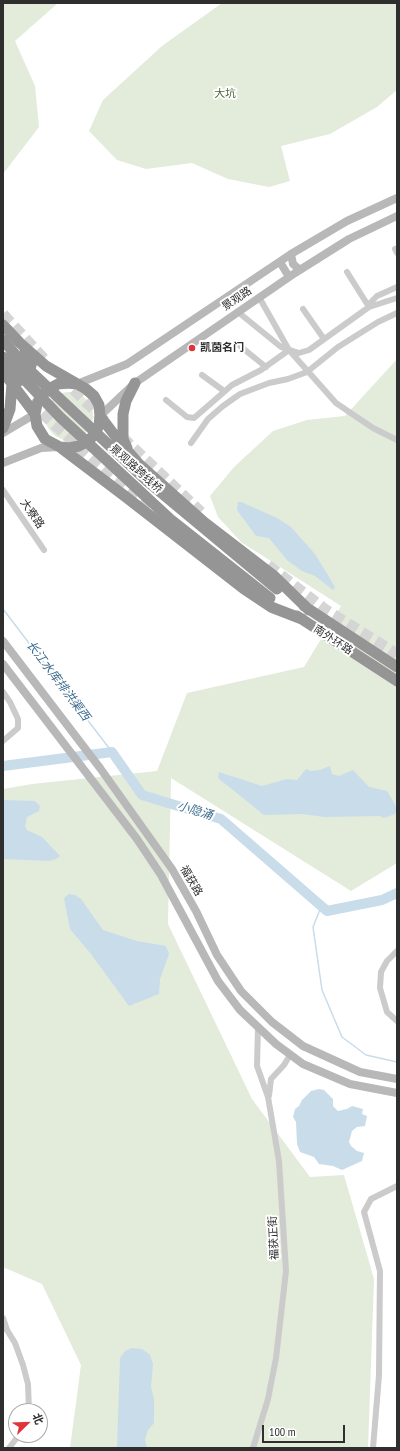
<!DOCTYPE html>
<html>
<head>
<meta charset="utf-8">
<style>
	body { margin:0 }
	#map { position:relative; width:400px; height:1451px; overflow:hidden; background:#fff; font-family:"PT Sans Narrow","Noto Sans SC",sans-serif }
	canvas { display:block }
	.frame { position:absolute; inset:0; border:4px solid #2e2e2e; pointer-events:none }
	.north { position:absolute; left:8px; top:1403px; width:40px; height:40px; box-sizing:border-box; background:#fff; border:1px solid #ababab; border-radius:50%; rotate:67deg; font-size:11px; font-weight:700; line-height:16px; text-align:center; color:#2e2e2e }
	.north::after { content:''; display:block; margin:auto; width:14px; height:18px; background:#e1333a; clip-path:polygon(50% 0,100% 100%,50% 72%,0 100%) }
	.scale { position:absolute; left:262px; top:1425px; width:83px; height:18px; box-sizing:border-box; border:2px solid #2e2e2e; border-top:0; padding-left:5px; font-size:12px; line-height:14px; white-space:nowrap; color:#2e2e2e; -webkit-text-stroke:3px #fff; paint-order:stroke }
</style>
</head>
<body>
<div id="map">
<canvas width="400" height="1451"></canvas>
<div class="frame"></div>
<div class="north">北</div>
<div class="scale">100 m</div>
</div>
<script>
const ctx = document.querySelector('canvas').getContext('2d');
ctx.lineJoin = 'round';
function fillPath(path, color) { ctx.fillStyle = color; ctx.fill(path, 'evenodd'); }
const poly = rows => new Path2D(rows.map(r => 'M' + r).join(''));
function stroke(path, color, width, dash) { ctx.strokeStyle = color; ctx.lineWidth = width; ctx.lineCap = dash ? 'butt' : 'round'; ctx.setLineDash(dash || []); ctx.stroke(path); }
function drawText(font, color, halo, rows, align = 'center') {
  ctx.font = font + ' "PT Sans Narrow","Noto Sans SC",sans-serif'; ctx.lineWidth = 4; ctx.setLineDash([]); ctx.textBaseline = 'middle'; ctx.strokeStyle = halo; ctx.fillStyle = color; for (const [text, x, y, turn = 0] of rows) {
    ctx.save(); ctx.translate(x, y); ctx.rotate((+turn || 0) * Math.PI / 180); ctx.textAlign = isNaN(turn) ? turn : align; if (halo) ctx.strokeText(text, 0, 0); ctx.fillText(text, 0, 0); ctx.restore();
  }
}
fillPath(poly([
	[3,3,58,3,15,41,35,86,39,127,3,174],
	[222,3,397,3,397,90,377,107,330,134,281,146,290,181,269,187,228,179,192,163,146,169,117,160,89,131,103,100,162,46],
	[397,359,397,863,351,891,171,778,168,924,252,1099,310,1177,344,1175,374,1279,368,1448,70,1448,81,1365,42,1284,3,1267,3,789,32,784,157,771,187,693,304,667,341,606,241,542,218,517,210,496,234,467,273,431,307,420,345,416],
	'45 416a24 24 0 1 1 48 0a24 24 0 1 1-48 0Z'
]), '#e3ebdb');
fillPath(poly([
	[238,502,241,502,277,518,291,527,315,554,335,587,333,590,315,576,302,571,287,560,269,538,256,536,237,510],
	[330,766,332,774,339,776,353,770,369,787,387,791,397,808,395,814,384,818,380,816,324,817,303,814,264,815,218,778,219,772,262,786,287,779,297,780,306,769,311,771,320,770],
	[3,800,35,801,40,806,39,811,27,817,25,827,27,830,42,837,60,856,56,859,49,861,3,859],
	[69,894,75,895,81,899,103,930,137,941,166,946,169,954,160,979,159,994,129,1006,91,954,70,929,64,898],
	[319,1089,324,1090,333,1099,333,1106,338,1111,347,1109,352,1106,363,1109,362,1114,367,1116,365,1126,357,1127,352,1131,349,1142,351,1146,357,1151,364,1153,362,1161,342,1170,333,1166,319,1164,314,1157,300,1152,297,1144,296,1122,293,1117,295,1109,299,1106,302,1100,311,1091],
	[132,1348,142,1349,150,1355,153,1364,151,1387,154,1399,154,1423,148,1430,145,1440,147,1448,117,1448,120,1358,125,1351]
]), '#c8dcea');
stroke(poly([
	[3,609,112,752],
	[321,907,313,927,322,990,342,1037,366,1055,397,1062]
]), '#c8dcea', 1.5);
stroke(poly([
	[3,766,112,752,142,795,221,819,327,911,382,900,397,893]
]), '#c8dcea', 10);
stroke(poly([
	[3,314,46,361],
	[62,378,105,421],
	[30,402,109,475,162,518],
	[122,437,201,512],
	[268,565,326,610,397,654]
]), '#d5d5d5', 11, [11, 5.5]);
stroke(poly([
	[395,249,397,253],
	[347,272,369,307],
	[259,297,289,350,336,403,373,428,397,440],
	[369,307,370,303,377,296,397,287],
	[303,309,324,339],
	[238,312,281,347,299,353,309,350,369,307,397,298],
	[240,346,266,367],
	[202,375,224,391],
	[166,400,187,417,194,418,232,385,261,370,289,350],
	[191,443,208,419,223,406,240,394,269,383,288,379,307,372,338,347,378,322,397,313],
	[3,490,44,550],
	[3,692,10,702,18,719,18,728,3,741],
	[397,951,387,961,381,972,380,988,387,1012,397,1021],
	[269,1096,271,1079,284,1065,290,1055],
	[3,1318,7,1330],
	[3,1327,7,1330,15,1343,23,1365,28,1384,29,1411],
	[9,1448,19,1435],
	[253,1448,268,1399,276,1358,286,1271,279,1161,268,1097,257,1066,258,1027],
	[373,1448,379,1375,380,1271,364,1212,371,1199,397,1186]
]), '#cbcbcb', 6);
stroke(poly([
	[291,254,293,264,300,270],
	[280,262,289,277],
	[77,384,127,364,291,254,347,221,397,198],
	[100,416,135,383,295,273,349,239,397,216],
	[3,433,35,414],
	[3,463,41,448,60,447],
	[3,641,100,768,172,869,196,911,217,955,241,991,272,1022,303,1046,360,1072,397,1079],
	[3,664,137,839,161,875,218,981,240,1010,276,1044,303,1064,350,1084,397,1093]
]), '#b8b8b8', 8);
stroke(poly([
	[3,325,20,343,46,366,86,389,94,396,99,405,100,416,99,425,95,434,88,441,79,446,69,448,60,447],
	[3,371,19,381,28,376,32,362,25,350],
	[7,377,35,414],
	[77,384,67,383,58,384,49,389,42,395,37,404,35,414,37,426,45,439,60,447,126,497,244,589,271,607,302,619],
	[100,416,119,441,139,464,204,522,273,575,309,610],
	[3,428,10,409,12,384],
	[127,448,123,439,123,414,126,401,135,383],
	[304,606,397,667],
	[297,616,397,681]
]), '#959595', 11);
stroke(poly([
	[3,340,25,366,146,480,277,589],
	[3,357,60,417,170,519,270,598]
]), '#959595', 11);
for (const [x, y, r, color] of [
	[192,348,4,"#e1333a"]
]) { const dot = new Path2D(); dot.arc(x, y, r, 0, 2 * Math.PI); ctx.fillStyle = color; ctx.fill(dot); stroke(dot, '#fff', 1.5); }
drawText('11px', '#4f683c', '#fff', [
	["大坑",225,94]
]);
drawText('11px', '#2e2e2e', '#fff', [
	["景观路",237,299,-34],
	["景观路跨线桥",136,469,42],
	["大寮路",32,514,55],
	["南外环路",333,640,33],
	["福获路",191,881,60],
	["福获正街",274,1238,-93]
]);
drawText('bold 11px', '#2e2e2e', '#fff', [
	["凯茵名门",200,348]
], 'left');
drawText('italic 12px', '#3d6c8e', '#fff', [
	["长江水库排洪渠西",58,681,53],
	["小隐涌",195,811,17]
]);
</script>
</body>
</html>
